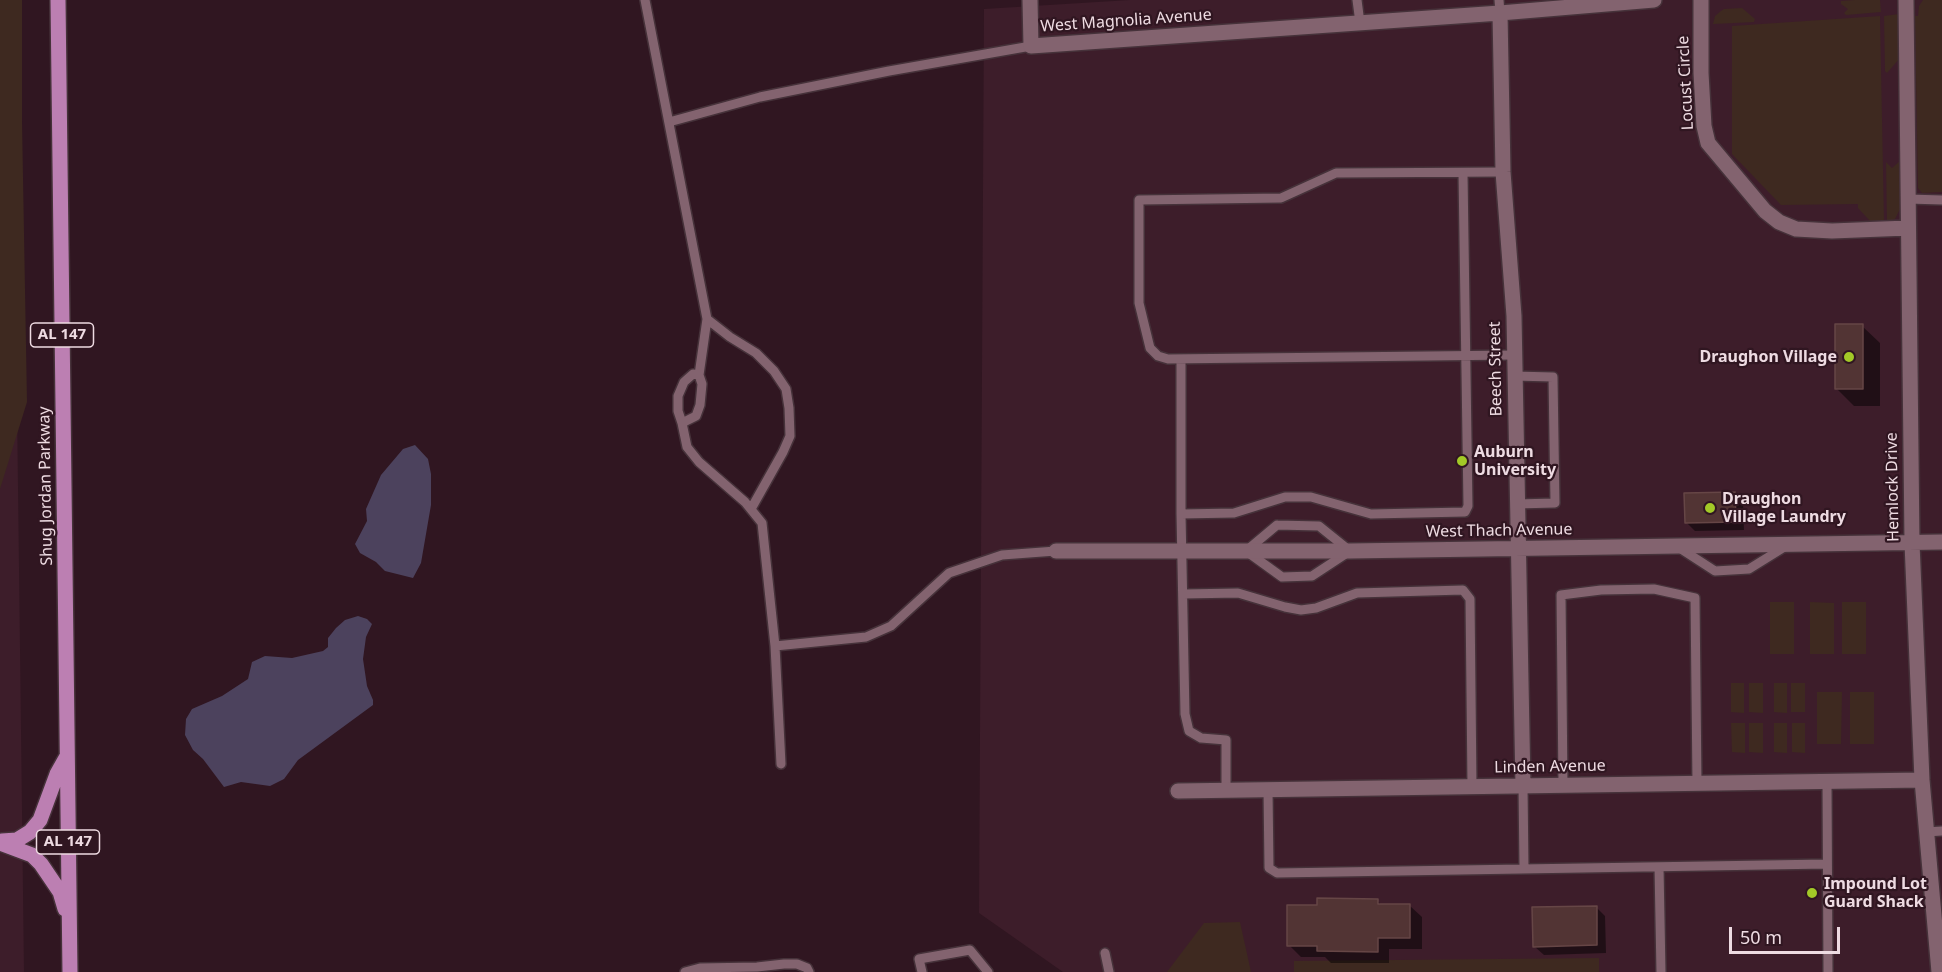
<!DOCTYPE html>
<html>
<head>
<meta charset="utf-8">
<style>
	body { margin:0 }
	#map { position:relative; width:1942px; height:972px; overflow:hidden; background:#301621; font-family:"Noto Sans",sans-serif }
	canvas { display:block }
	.scale { position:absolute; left:1729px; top:927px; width:111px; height:27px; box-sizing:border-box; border:3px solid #eedbe2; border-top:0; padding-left:8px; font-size:18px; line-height:21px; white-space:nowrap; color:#eedbe2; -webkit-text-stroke:4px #301621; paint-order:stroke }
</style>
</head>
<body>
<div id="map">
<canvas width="1942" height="972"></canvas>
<div class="scale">50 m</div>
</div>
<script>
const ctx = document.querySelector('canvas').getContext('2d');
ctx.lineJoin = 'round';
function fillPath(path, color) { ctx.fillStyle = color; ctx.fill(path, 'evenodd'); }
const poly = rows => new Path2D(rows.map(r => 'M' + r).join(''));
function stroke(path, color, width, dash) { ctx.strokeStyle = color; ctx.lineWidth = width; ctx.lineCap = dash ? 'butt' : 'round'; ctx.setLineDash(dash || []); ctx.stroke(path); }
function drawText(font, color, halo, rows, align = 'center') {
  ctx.font = font + ' "Noto Sans",sans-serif'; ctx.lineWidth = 4.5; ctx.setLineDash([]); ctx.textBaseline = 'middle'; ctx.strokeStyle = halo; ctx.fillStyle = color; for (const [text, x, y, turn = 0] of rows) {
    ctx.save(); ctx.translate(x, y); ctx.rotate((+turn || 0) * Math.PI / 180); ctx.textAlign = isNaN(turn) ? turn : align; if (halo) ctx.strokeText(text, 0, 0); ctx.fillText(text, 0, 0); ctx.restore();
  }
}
fillPath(poly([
	[0,0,12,0,24,972,0,972],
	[1130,0,1942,0,1942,972,1063,972,979,913,984,9]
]), '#3d1d2a');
fillPath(poly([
	[0,0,22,0,22,121,27,402,0,489],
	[1855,0,1880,0,1881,12,1846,15,1844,13,1848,9,1841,4,1841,1],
	[1923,0,1942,0,1942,192,1922,193,1918,188,1915,16,1918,16,1919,6],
	[1742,8,1755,19,1754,22,1713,24,1715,16,1721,11,1724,9],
	[1899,14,1900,58,1887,73,1885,71,1884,16],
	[1880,16,1884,221,1871,222,1858,208,1858,204,1781,205,1732,154,1732,26],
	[1900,161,1902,163,1901,207,1895,219,1887,222,1886,162,1892,168],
	[1770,602,1794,602,1794,654,1770,654],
	[1810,602,1834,603,1834,654,1810,654],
	[1842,602,1866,602,1866,654,1842,654],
	[1731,683,1744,683,1744,713,1731,712],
	[1749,683,1763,683,1763,713,1749,712],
	[1774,683,1787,683,1787,713,1774,712],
	[1791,683,1805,683,1805,712,1791,712],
	[1817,692,1842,692,1841,744,1817,744],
	[1850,692,1874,692,1874,744,1850,744],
	[1731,723,1745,723,1745,753,1732,752],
	[1749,723,1763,723,1763,753,1749,752],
	[1774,723,1787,723,1787,753,1774,752],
	[1792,723,1805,723,1805,753,1792,752],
	[1240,922,1251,972,1167,972,1204,923],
	[1599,958,1599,972,1294,972,1294,961]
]), '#3e2920');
fillPath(poly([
	[415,445,428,459,431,474,431,505,421,563,413,578,385,571,376,562,360,553,355,544,367,521,366,509,381,475,403,449],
	[358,616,367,619,372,624,366,637,363,659,367,686,373,700,373,705,298,760,284,779,270,786,241,782,224,787,203,759,193,750,185,735,186,719,192,709,222,696,248,679,252,662,265,656,292,658,323,651,328,647,328,638,336,628,345,620]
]), '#4c425d');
fillPath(poly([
	[1862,326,1880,343,1880,406,1854,406,1837,389],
	[1734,494,1743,502,1744,530,1695,531,1686,522],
	[1377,900,1382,906,1410,906,1422,917,1422,949,1389,949,1389,963,1331,963,1325,957,1301,957,1289,945,1319,907],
	[1596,907,1605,916,1606,953,1544,955,1535,947]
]), '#0007');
const building = poly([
	[1835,324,1863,324,1863,389,1835,389,1835,324],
	[1735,492,1736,522,1685,523,1684,493,1735,492],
	[1317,898,1378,899,1378,904,1410,904,1410,938,1378,938,1378,952,1317,951,1317,946,1287,946,1287,905,1317,905,1317,898],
	[1597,906,1597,945,1533,947,1532,907,1597,906]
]);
fillPath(building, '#523434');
stroke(building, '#664646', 1.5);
const lane = poly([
	[645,0,707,319,699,375,702,384,700,405,696,416,682,423,678,411,678,396,684,382,693,374,699,375],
	[1357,0,1360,23],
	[1499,0,1500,13],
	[669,122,760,97,889,71,1031,46],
	[1503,172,1336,173,1281,198,1139,200,1139,303,1150,348,1158,356,1168,359,1514,355],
	[1908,199,1942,200],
	[707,319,730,337,756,353,774,371,786,389,789,408,790,436,783,452,751,509],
	[1181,359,1181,514],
	[1514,376,1553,377,1555,503,1516,504],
	[682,423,687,447,699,462,745,502,762,523,775,646,781,764],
	[1277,525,1319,526,1350,551,1312,576,1282,577,1246,551,1277,525],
	[1678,547,1715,571,1749,569,1786,546],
	[1183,594,1238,593,1285,607,1301,610,1316,608,1357,593,1463,590,1470,599,1472,786],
	[775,646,866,637,891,626,949,573,1002,555,1056,551],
	[1827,782,1828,972],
	[1563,785,1561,595,1601,590,1654,589,1695,598,1697,784],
	[1523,786,1524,868],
	[1226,790,1226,740,1201,738,1189,731,1185,714,1181,514,1234,513,1285,497,1311,497,1371,514,1465,512,1468,506,1463,173],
	[1268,790,1269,868,1277,873,1827,864],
	[1926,832,1942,831],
	[1659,867,1661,972],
	[1105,953,1109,972],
	[685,972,700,968,757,967,784,964,797,964,807,968,809,972],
	[922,972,919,959,970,950,988,972]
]);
const street = poly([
	[1030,0,1031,46,1500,13,1654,0],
	[1701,0,1701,73,1704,126,1708,143,1765,211,1779,222,1796,229,1832,231,1908,228],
	[1906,0,1912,543,1922,780,1939,972],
	[1500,13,1503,172,1514,316,1523,786],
	[1056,551,1350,551,1942,542],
	[1178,791,1922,780]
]);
const primary = poly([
	[58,0,70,972],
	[2,841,17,840,30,832,40,820,57,774,66,758],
	[0,843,32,855,41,864,60,892,65,909]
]);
stroke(lane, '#46323a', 12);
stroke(street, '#46323a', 18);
stroke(primary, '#46323a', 18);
stroke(lane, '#83636f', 9);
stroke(street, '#83636f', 15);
stroke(primary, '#bc7fb2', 15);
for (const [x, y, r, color] of [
	[1849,357,6,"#a3c927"],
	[1462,461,6,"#a3c927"],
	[1710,508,6,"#a3c927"],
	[1812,893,6,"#a3c927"]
]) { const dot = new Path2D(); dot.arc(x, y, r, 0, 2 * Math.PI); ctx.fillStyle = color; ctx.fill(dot); stroke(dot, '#301621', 2); }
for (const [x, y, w] of [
	[62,335,63],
	[68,842,63]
]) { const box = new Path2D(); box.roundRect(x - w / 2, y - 12, w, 24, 4.5); ctx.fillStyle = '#301621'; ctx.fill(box); stroke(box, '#eedbe2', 1.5); }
drawText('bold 15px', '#eedbe2', null, [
	["AL 147",62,335],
	["AL 147",68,842]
]);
drawText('16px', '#eedbe2', '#301621', [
	["West Magnolia Avenue",1126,21,-4],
	["Locust Circle",1686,83,-93],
	["Beech Street",1496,369,-91],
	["Shug Jordan Parkway",46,486,-91],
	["Hemlock Drive",1893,487,-91],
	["West Thach Avenue",1499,531,-1],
	["Linden Avenue",1550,767,-1]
]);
drawText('bold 16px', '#eedbe2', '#301621', [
	["Draughon Village",1837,357,"right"],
	["Auburn",1474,452],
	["University",1474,470],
	["Draughon",1722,499],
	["Village Laundry",1722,517],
	["Impound Lot",1824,884],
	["Guard Shack",1824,902]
], 'left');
</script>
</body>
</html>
